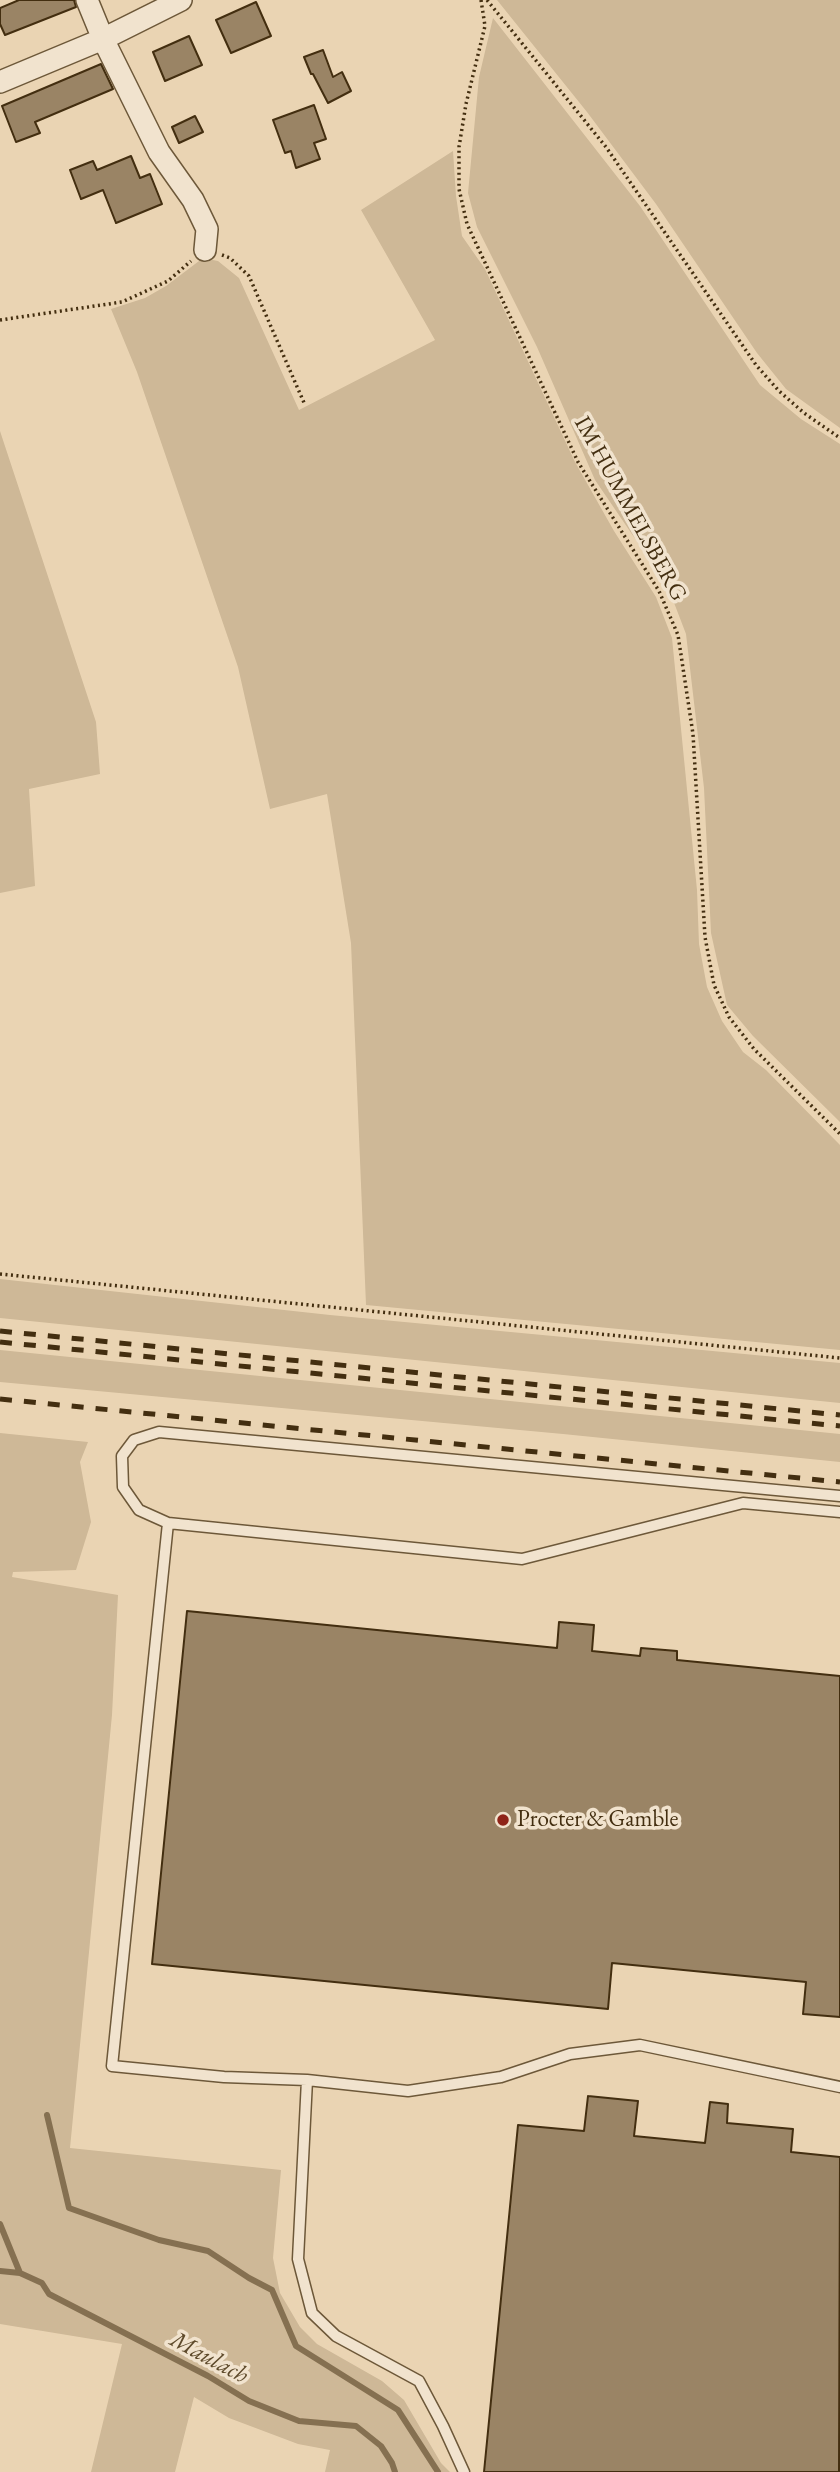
<!DOCTYPE html>
<html>
<head>
<meta charset="utf-8">
<style>
	body { margin:0 }
	canvas { display:block; background:#ead4b3 }
</style>
</head>
<body>
<canvas width="840" height="2472"></canvas>
<script>
const ctx = document.querySelector('canvas').getContext('2d');
ctx.lineJoin = 'round';
function fillPath(path, color) { ctx.fillStyle = color; ctx.fill(path, 'evenodd'); }
const poly = rows => new Path2D(rows.map(r => 'M' + r).join(''));
function stroke(path, color, width, dash) { ctx.strokeStyle = color; ctx.lineWidth = width; ctx.lineCap = dash ? 'butt' : 'round'; ctx.setLineDash(dash || []); ctx.stroke(path); }
function drawText(font, color, halo, rows, align = 'center') {
  ctx.font = font + ' "EB Garamond",serif'; ctx.lineWidth = 7; ctx.setLineDash([]); ctx.textBaseline = 'middle'; ctx.strokeStyle = halo; ctx.fillStyle = color; for (const [text, x, y, turn = 0] of rows) {
    ctx.save(); ctx.translate(x, y); ctx.rotate((+turn || 0) * Math.PI / 180); ctx.textAlign = isNaN(turn) ? turn : align; if (halo) ctx.strokeText(text, 0, 0); ctx.fillText(text, 0, 0); ctx.restore();
  }
}
fillPath(poly([
	[497,0,840,0,840,428,786,389,757,353,656,204,587,112],
	[493,18,640,206,760,385,801,419,840,444,840,1122,753,1036,727,1005,711,933,704,788,686,634,668,587,595,480,537,347,477,227,468,193,479,77],
	[453,151,456,196,462,236,485,269,575,462,614,531,656,597,672,638,697,890,699,944,707,987,722,1021,743,1052,766,1070,840,1145,840,1350,366,1305,351,943,327,794,270,809,238,667,137,372,111,309,145,298,166,286,203,258,218,261,239,278,299,410,435,340,361,210],
	[0,431,96,722,100,774,29,789,35,886,0,893],
	[0,1279,330,1315,840,1363,840,1403,0,1318],
	[0,1350,840,1434,840,1462,563,1434,0,1382],
	[0,1433,88,1442,80,1462,91,1522,76,1570,13,1572,12,1577,118,1595,112,1715,70,2148,281,2170,273,2258,280,2293,300,2327,317,2344,382,2381,404,2400,441,2463,450,2472,325,2472,330,2450,298,2444,229,2418,194,2397,175,2472,91,2472,122,2344,0,2324]
]), '#ceb897');
stroke(poly([
	[47,2115,69,2208,159,2240,208,2251,249,2278,272,2290,296,2346,398,2410,438,2472],
	[0,2224,20,2273],
	[0,2271,20,2273,42,2283,49,2294,208,2376,249,2401,299,2421,356,2426,381,2446,392,2463,395,2472]
]), '#857051', 6);
const building = poly([
	[19,0,74,0,76,7,5,35,0,24,0,8,19,0],
	[256,2,271,36,231,53,216,20,256,2],
	[189,36,202,65,165,81,153,52,189,36],
	[323,50,333,77,342,72,351,91,328,103,313,74,311,74,304,57,323,50],
	[101,64,113,89,35,122,40,133,16,142,2,106,101,64],
	[314,105,326,139,314,143,320,159,296,168,291,151,285,153,273,120,314,105],
	[195,116,203,132,179,143,172,127,195,116],
	[131,156,140,178,150,174,162,204,116,223,103,190,81,199,70,170,93,161,97,170,131,156],
	[187,1611,557,1648,559,1622,594,1625,592,1651,640,1656,641,1648,677,1651,677,1660,840,1676,840,2017,803,2014,806,1982,612,1963,608,2009,152,1964,187,1611],
	[588,2096,638,2101,634,2136,705,2143,710,2102,728,2104,727,2123,793,2129,791,2152,840,2157,839,2472,484,2472,518,2125,584,2131,588,2096]
]);
fillPath(building, '#9a8465');
stroke(building, '#432e10', 2);
const lane = poly([
	[840,1512,743,1503,522,1559,168,1523,112,2066,224,2077,307,2080,408,2091,501,2077,570,2054,640,2045,840,2087],
	[168,1523,139,1510,123,1487,122,1456,134,1440,159,1432,840,1496],
	[307,2080,298,2259,312,2313,336,2336,419,2381,443,2426,464,2472]
]);
const street = poly([
	[87,0,103,39,159,152,193,200,207,229,205,250],
	[0,82,103,39,181,0]
]);
stroke(lane, '#6d5839', 13);
stroke(street, '#6d5839', 24);
stroke(poly([
	[481,0,485,26,466,104,459,147,459,189,467,224,578,462,659,591,678,635,693,734,705,937,714,985,729,1017,754,1049,840,1134],
	[487,0,606,147,756,365,779,391,804,413,840,438],
	[222,255,230,258,249,276,305,405],
	[0,320,122,302,168,281,191,261],
	[0,1274,840,1358]
]), '#432e10', 3.5, [2, 3.5]);
stroke(lane, '#f1e3ce', 10);
stroke(street, '#f1e3ce', 21);
stroke(poly([
	[0,1331,840,1415],
	[0,1342,840,1426],
	[0,1399,840,1482]
]), '#432e10', 5, [12, 12]);
for (const [x, y, r, color] of [
	[503,1820,7,"#8f2418"]
]) { const dot = new Path2D(); dot.arc(x, y, r, 0, 2 * Math.PI); ctx.fillStyle = color; ctx.fill(dot); stroke(dot, '#f1e3ce', 2.5); }
drawText('23px', '#432e10', '#f1e3ce', [
	["IM HUMMELSBERG",630,509,61]
]);
drawText('23px', '#432e10', '#f1e3ce', [
	["Procter & Gamble",517,1820]
], 'left');
drawText('italic 24px', '#5e4a2b', '#f1e3ce', [
	["Maulach",209,2358,28]
]);
</script>
</body>
</html>
